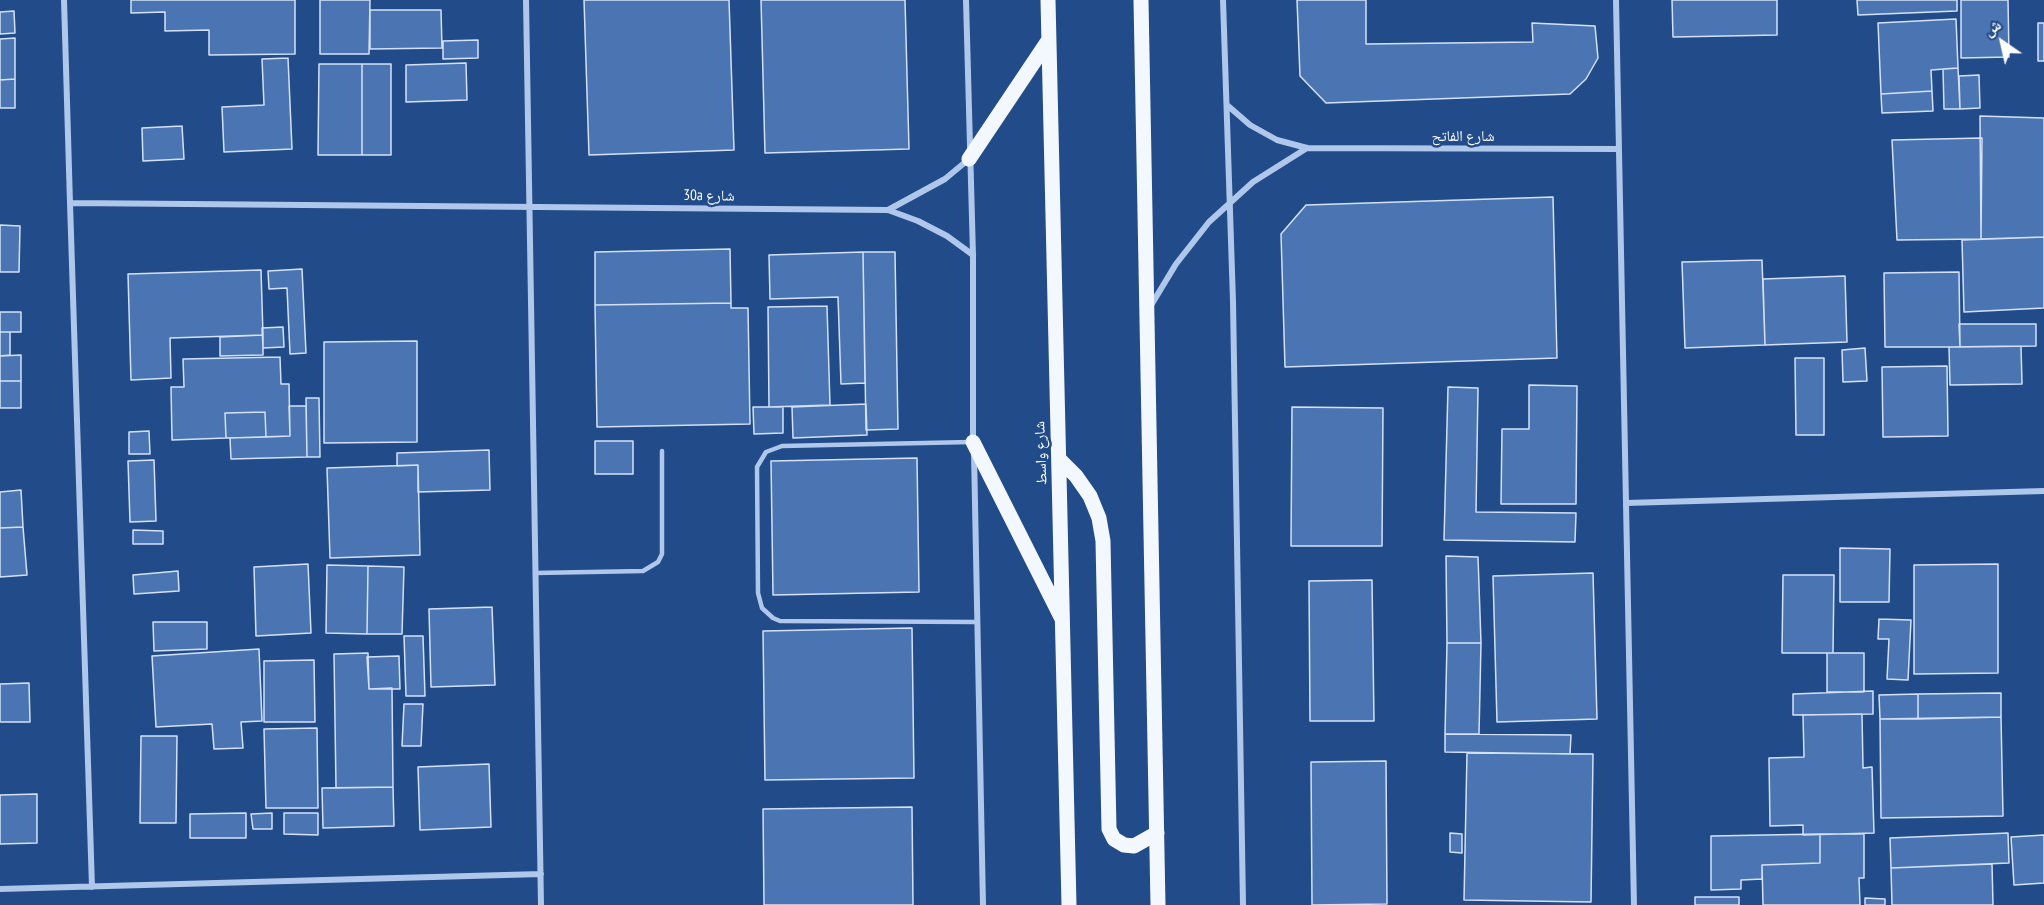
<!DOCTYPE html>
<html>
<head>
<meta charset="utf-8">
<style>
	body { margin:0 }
	#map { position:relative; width:2044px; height:905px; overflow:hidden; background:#224b8a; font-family:"PT Sans Narrow","Noto Naskh Arabic",sans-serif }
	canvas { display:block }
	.north { position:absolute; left:1972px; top:12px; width:60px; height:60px; -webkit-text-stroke:4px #224b8a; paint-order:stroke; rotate:326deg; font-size:16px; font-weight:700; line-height:24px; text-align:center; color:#fff }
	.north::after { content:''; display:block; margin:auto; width:21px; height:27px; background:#fff; clip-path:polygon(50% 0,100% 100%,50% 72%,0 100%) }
</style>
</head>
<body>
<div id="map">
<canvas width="2044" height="905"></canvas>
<div class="north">ش</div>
</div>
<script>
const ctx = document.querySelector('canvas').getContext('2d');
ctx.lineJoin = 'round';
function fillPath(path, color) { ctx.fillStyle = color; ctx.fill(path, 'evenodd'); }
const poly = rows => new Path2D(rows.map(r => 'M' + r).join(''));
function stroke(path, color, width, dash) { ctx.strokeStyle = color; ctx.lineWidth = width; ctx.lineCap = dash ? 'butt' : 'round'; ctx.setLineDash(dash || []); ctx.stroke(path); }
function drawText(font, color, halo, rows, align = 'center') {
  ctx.font = font + ' "PT Sans Narrow","Noto Naskh Arabic",sans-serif'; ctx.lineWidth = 5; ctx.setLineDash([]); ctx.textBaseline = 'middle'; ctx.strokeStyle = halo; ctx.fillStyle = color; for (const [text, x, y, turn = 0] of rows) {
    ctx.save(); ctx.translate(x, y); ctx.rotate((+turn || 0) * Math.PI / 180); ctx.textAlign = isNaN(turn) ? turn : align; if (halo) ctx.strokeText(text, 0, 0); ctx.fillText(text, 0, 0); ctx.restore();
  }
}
const building = poly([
	[131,0,295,0,295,54,209,55,209,30,165,31,165,12,131,13,131,0],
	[320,0,370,0,369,54,320,54,320,0],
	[584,0,729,0,734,150,589,155,584,0],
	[761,0,905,0,909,149,765,153,761,0],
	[1297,0,1366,0,1366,44,1533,42,1532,23,1595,26,1598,58,1586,79,1570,94,1326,103,1300,76,1297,0],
	[1672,0,1777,0,1777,35,1673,37,1672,0],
	[1857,0,1957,0,1957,11,1858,15,1857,0],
	[1961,0,2008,0,2009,57,1961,58,1961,0],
	[370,10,441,10,442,48,370,49,370,10],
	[14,11,15,33,0,34,0,12,14,11],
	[1956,19,1958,68,1931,70,1932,91,1881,94,1878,23,1956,19],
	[2038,23,2044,23,2044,61,2038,61,2038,23],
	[15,38,15,79,0,80,0,39,15,38],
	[478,40,478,58,443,59,443,41,478,40],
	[288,58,292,149,224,152,222,107,264,105,262,59,288,58],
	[466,63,467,100,406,102,406,65,466,63],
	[319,64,362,64,362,155,318,155,319,64],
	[362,64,391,64,391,155,362,155,362,64],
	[1958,68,1960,109,1944,109,1943,69,1958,68],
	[1979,75,1980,108,1960,109,1959,76,1979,75],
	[15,79,15,108,0,108,0,80,15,79],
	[1932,91,1933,111,1882,113,1881,94,1932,91],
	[1980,116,2044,118,2044,237,1981,239,1980,116],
	[182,126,184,159,143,161,142,128,182,126],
	[1982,138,1981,239,1897,240,1892,140,1982,138],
	[1553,197,1557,358,1285,367,1281,234,1306,205,1553,197],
	[0,225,20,226,19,272,0,272,0,225],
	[2044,237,2044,308,1964,312,1962,240,2044,237],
	[730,249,731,303,595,305,595,252,730,249],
	[863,252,895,252,898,429,866,430,863,252],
	[863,252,865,383,841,384,838,297,770,299,769,255,863,252],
	[1762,260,1765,345,1685,348,1682,262,1762,260],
	[302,269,306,353,290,354,287,288,269,289,268,271,302,269],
	[261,270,263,335,170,338,171,378,131,380,128,274,261,270],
	[1959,272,1960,347,1885,347,1884,273,1959,272],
	[1845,276,1847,342,1765,345,1763,279,1845,276],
	[731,303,731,308,748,308,750,424,597,427,595,305,731,303],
	[827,306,830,405,769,407,768,307,827,306],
	[0,312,21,312,21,332,0,332,0,312],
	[1959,324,2036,324,2036,346,1960,347,1959,324],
	[283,327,284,347,263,348,262,328,283,327],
	[0,332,10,332,10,355,0,356,0,332],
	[263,335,263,355,220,356,220,337,263,335],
	[417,341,417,442,324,443,324,342,417,341],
	[2021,346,2022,384,1950,385,1949,347,2021,346],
	[1865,348,1867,381,1843,382,1842,350,1865,348],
	[21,355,21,381,0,381,0,356,21,355],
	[280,357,281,384,289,384,290,436,266,437,265,412,225,413,226,438,172,440,171,387,184,387,183,359,280,357],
	[1795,358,1824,358,1824,435,1796,435,1795,358],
	[1947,366,1948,436,1883,437,1882,367,1947,366],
	[0,381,21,381,21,408,0,408,0,381],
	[1529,385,1577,386,1576,504,1501,504,1502,429,1529,429,1529,385],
	[1448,387,1478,388,1476,512,1576,513,1575,542,1444,540,1448,387],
	[306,398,319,398,320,457,307,457,306,398],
	[866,404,867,435,793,438,792,407,866,404],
	[289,406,306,406,307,457,231,459,230,438,290,436,289,406],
	[753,407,783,407,783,433,754,434,753,407],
	[1292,407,1383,408,1382,546,1291,546,1292,407],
	[265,412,266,437,226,438,225,413,265,412],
	[149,431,150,454,129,454,129,432,149,431],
	[595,441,633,441,633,474,595,474,595,441],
	[489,450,490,490,418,492,418,465,397,466,397,453,489,450],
	[917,458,919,592,773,595,771,461,917,458],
	[154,460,156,521,130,522,128,461,154,460],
	[418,465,420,555,330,558,327,468,418,465],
	[21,490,23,527,0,528,0,492,21,490],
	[23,527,27,575,0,577,0,528,23,527],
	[133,530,163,531,163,544,133,544,133,530],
	[1840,548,1890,549,1889,602,1840,602,1840,548],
	[1446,556,1478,557,1481,643,1447,643,1446,556],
	[308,564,311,633,256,636,254,567,308,564],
	[1998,564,1998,673,1914,674,1914,565,1998,564],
	[327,565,368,566,367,634,326,633,327,565],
	[368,566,404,567,402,634,367,634,368,566],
	[178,571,179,591,134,594,133,575,178,571],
	[1593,573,1597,719,1497,722,1493,576,1593,573],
	[1783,575,1834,575,1833,653,1782,653,1783,575],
	[1372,580,1374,721,1310,721,1309,581,1372,580],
	[492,607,495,685,431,687,429,609,492,607],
	[1879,619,1911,620,1908,680,1887,679,1889,639,1878,639,1879,619],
	[153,622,207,622,207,649,154,651,153,622],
	[912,628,914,778,765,780,763,631,912,628],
	[404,636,423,636,425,696,406,696,404,636],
	[1447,643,1481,643,1479,734,1445,734,1447,643],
	[259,649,262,721,241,722,243,748,214,749,212,724,156,727,152,656,259,649],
	[368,653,369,689,392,688,393,787,336,788,334,654,368,653],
	[1827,653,1864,653,1864,692,1827,692,1827,653],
	[399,656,400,689,369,689,367,657,399,656],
	[314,660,315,722,264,722,264,661,314,660],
	[29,683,30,722,0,722,0,684,29,683],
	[1873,691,1873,714,1793,715,1793,694,1873,691],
	[2001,693,2001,717,1918,719,1918,694,2001,693],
	[1918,694,1918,719,1880,719,1879,695,1918,694],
	[404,704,423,704,421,746,402,746,404,704],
	[1862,714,1863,768,1872,767,1874,833,1803,835,1803,825,1770,826,1769,758,1804,757,1803,715,1862,714],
	[2001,717,2003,816,1881,818,1880,719,2001,717],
	[317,728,318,808,266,808,264,729,317,728],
	[1445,734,1571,735,1570,754,1445,752,1445,734],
	[141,736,177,736,176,823,140,823,141,736],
	[1467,753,1593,754,1591,902,1464,900,1467,753],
	[1386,761,1387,904,1312,905,1311,762,1386,761],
	[489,764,491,827,420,830,418,767,489,764],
	[393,787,394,826,323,828,322,788,393,787],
	[37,794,37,843,0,844,0,795,37,794],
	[912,807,913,905,764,905,763,809,912,807],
	[246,813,246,838,190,838,190,814,246,813],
	[272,813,272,829,253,829,251,814,272,813],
	[284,813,318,813,318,835,284,834,284,813],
	[1450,833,1462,834,1462,853,1450,852,1450,833],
	[2008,833,2009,863,1891,868,1890,838,2008,833],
	[1820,834,1820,863,1762,865,1762,879,1741,880,1741,889,1711,890,1711,836,1820,834],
	[1820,834,1864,834,1864,878,1859,878,1860,905,1763,905,1762,865,1820,863,1820,834],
	[2044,835,2044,883,2014,885,2011,837,2044,835],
	[1992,864,1993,905,1892,905,1891,868,1992,864],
	[1695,897,1739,897,1739,905,1695,905,1695,897],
	[1865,898,1885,899,1885,905,1865,905,1865,898]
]);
fillPath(building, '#4b74b2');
stroke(building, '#d3e2f8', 1.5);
stroke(poly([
	[971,442,782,446,766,452,757,467,758,593,762,608,773,618,780,621,977,622],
	[535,573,643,571,658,562,662,554,662,451]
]), '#afc7ea', 4.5);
stroke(poly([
	[64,0,70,203,888,210,918,221,947,236,973,255],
	[526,0,541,905],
	[966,0,973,255,973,440],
	[1223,0,1233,301,1243,905],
	[1616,0,1634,905],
	[1227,105,1250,125,1277,140,1307,148,1619,149],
	[70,203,92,887],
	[888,210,945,179,969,159],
	[1150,307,1176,264,1209,222,1253,182,1307,148],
	[974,453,983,905],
	[1626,503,2044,491],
	[0,889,541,874]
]), '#afc7ea', 6);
stroke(poly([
	[1048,0,1069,905],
	[1141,0,1158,905],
	[969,159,1048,41],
	[973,442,1062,619],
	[1059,459,1076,476,1090,496,1099,518,1103,541,1109,829,1114,839,1124,845,1134,846,1157,833]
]), '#f3f7fe', 15);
drawText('15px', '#fff', '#224b8a', [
	["شارع الفاتح",1463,137],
	["30a شارع",709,196,1],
	["شارع واسط",1041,453,-92]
]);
</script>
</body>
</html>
